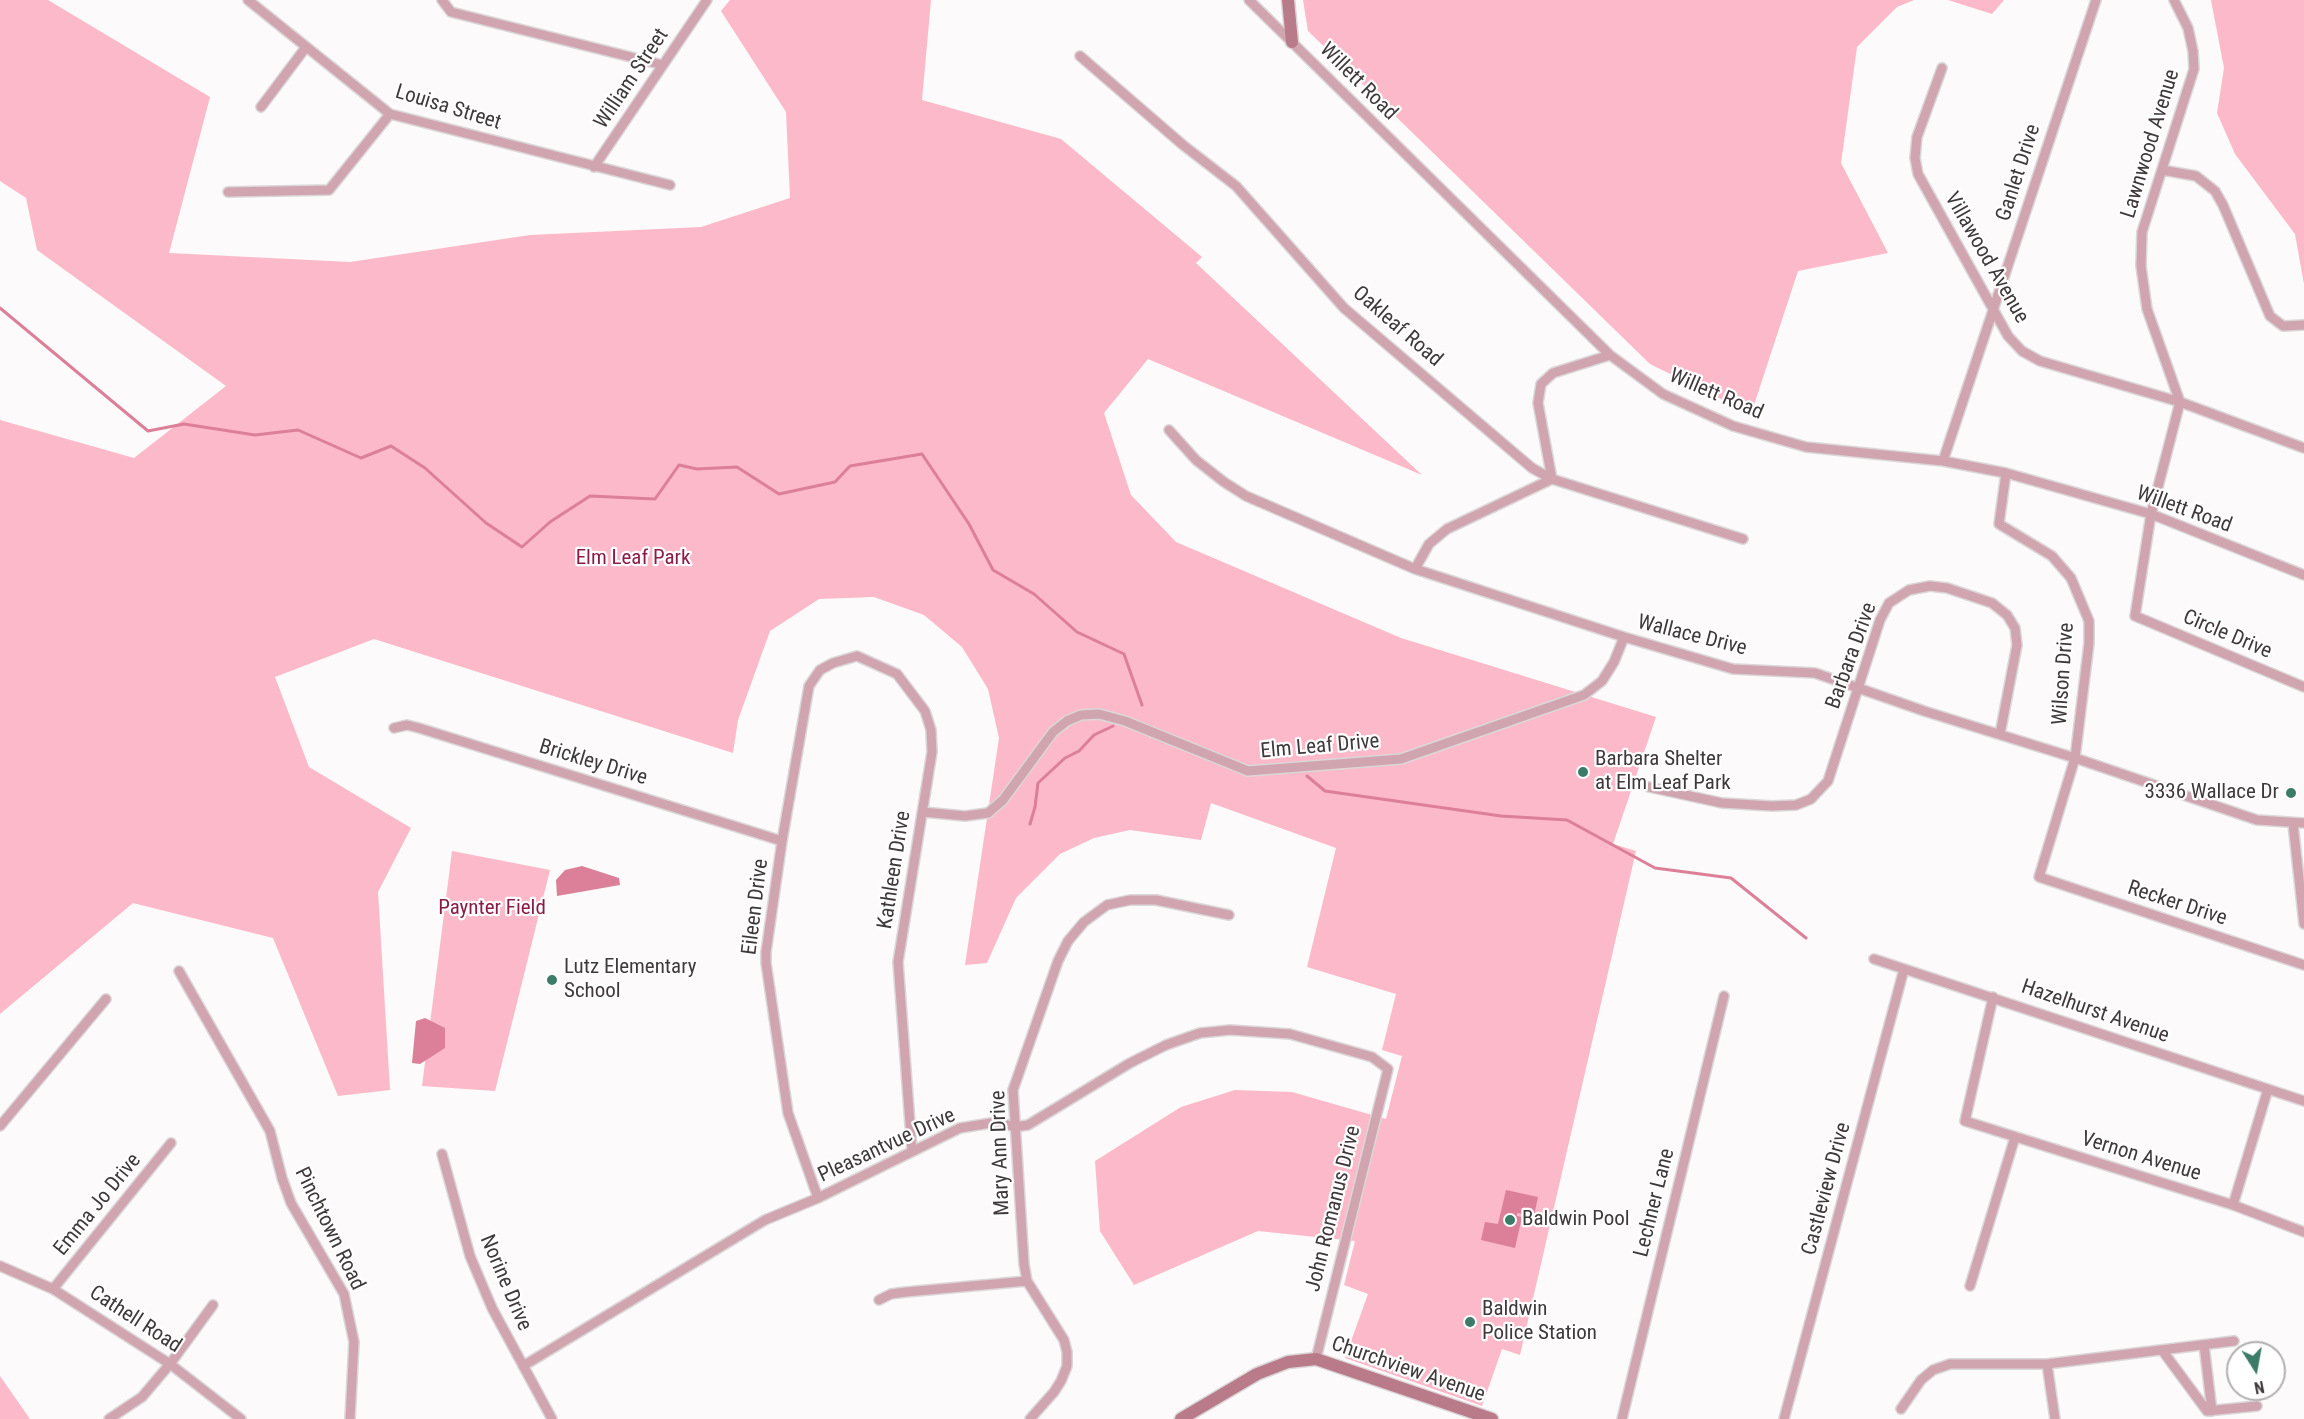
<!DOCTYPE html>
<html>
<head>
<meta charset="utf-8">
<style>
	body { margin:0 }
	#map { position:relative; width:2304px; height:1419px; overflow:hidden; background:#fdfafb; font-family:"Roboto Condensed",sans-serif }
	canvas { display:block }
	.north { position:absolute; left:2226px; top:1341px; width:60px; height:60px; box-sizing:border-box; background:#fff; border:2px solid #b2b0b0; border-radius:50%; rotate:169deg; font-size:16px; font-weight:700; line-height:24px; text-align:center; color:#3f393a }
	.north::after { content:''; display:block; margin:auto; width:21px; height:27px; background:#3c7b67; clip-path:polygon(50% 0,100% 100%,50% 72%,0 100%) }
</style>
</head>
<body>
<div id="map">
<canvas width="2304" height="1419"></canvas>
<div class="north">N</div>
</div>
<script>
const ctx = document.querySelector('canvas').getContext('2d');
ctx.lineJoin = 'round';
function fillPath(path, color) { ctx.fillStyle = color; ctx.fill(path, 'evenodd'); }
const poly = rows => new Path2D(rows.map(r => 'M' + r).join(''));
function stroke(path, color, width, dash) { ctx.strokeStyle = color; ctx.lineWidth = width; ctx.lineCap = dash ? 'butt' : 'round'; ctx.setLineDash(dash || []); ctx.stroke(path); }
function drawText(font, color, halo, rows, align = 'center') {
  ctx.font = font + ' "Roboto Condensed",sans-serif'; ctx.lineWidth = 4.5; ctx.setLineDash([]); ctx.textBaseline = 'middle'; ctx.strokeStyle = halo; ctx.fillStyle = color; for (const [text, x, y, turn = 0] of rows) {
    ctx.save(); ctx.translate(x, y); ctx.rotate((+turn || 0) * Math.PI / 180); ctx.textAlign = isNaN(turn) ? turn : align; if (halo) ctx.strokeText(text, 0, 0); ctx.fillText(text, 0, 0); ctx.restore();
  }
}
fillPath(poly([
	[0,0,48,0,210,97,169,253,350,262,530,235,701,227,790,198,786,112,721,11,730,0,931,0,922,100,1061,139,1202,257,1196,263,1422,475,1148,359,1104,413,1131,495,1176,542,1401,638,1656,717,1613,844,1636,851,1520,1355,1502,1349,1482,1406,1345,1358,1368,1294,1344,1285,1355,1241,1258,1231,1134,1285,1100,1231,1095,1161,1181,1107,1235,1090,1292,1092,1386,1119,1402,1056,1382,1050,1396,994,1307,967,1336,848,1211,803,1201,840,1130,830,1094,838,1060,854,1016,898,987,963,965,965,999,738,988,689,962,647,924,615,874,597,819,599,770,631,738,720,733,753,374,639,275,677,309,767,411,828,378,892,390,1090,338,1096,273,938,133,903,0,1014,0,420,134,458,226,386,37,250,26,198,0,181],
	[1303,0,1914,0,1897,7,1857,47,1841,163,1888,253,1798,271,1751,414,1650,364,1308,31],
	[1948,0,2004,0,1992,14],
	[2211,0,2304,0,2304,284,2295,234,2235,154,2217,113,2224,68],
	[452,851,550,870,495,1091,422,1086],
	[0,1376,30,1419,0,1419]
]), '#fcb9c9');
fillPath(poly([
	[582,866,619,878,620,885,557,896,556,880,565,870],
	[425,1018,445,1028,445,1048,420,1064,412,1063,416,1021],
	[1506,1190,1538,1197,1534,1216,1517,1213,1517,1216,1522,1217,1515,1248,1481,1240,1485,1222,1498,1224]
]), '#dc7f98');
stroke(poly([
	[0,308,148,431,184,424,255,435,298,430,361,458,391,446,425,468,486,523,522,547,550,522,590,496,655,499,679,465,697,469,737,467,779,494,835,482,850,466,922,454,969,524,993,570,1034,594,1077,632,1124,654,1142,705],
	[1307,776,1325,791,1501,816,1567,820,1655,868,1731,878,1806,938],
	[1030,824,1035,807,1038,783,1065,758,1079,751,1094,735,1113,726]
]), '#dc7f98', 3);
const street = poly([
	[248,0,390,114,670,185],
	[442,0,451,12,663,65],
	[1249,0,1610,355,1663,394,1733,426,1806,447,1943,461,2006,473,2151,514,2304,575],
	[2174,0,2188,28,2193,51,2194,69,2142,232,2141,266,2147,309,2180,402,2151,514,2135,616,2304,687],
	[1080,56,1183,145,1236,186,1344,308,1532,468,1552,479,1743,539],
	[1942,68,1917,137,1915,158,1918,174,2008,336,2022,351,2040,361,2180,402,2304,448],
	[261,107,306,47],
	[594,167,707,0],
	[2162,170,2196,176,2215,191,2223,205,2270,316,2283,326,2304,325],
	[228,192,329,190,390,114],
	[1169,430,1196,460,1224,482,1246,496,1415,569,1624,637,1733,669,1815,673,1924,711,2075,758,2257,820,2304,823],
	[1943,461,2096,0],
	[2006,473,1999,524,2052,556,2071,578,2089,621,2089,643,2075,758,2039,877,2304,965],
	[1415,569,1429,544,1447,529,1552,479,1538,403,1541,384,1553,373,1610,355],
	[394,728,407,725,419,728,782,841],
	[1649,787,1722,803,1772,806,1796,805,1811,799,1828,781,1880,620,1889,603,1909,590,1930,586,1947,588,1992,603,2007,615,2015,628,2017,645,2000,734],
	[923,812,965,816,988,813,1003,800,1053,732,1067,721,1081,715,1099,714,1125,721,1248,771,1401,759,1584,695,1602,681,1614,662,1624,637],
	[2293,824,2304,924],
	[1874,959,2304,1101],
	[179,971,270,1131,282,1178,291,1203,344,1294,354,1342,350,1419],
	[1993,997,1965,1121,2233,1205,2304,1232],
	[0,1126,106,999],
	[442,1154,470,1256,492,1308,552,1419],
	[818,1198,788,1113,766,963,766,952,782,841,809,686,820,670,833,663,857,656,897,674,925,711,931,730,932,752,898,962,912,1151],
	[2233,1205,2268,1089],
	[0,1266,53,1289,170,1364,241,1419],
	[1970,1286,2015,1137],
	[53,1289,171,1143],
	[879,1300,891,1294,906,1292,1027,1281],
	[2204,1345,2212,1411],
	[2162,1350,2207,1411,2257,1406],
	[2047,1364,2055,1419],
	[523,1366,765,1220,818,1198,960,1128,997,1122,1015,1127,1028,1125,1130,1063,1166,1045,1200,1033,1230,1030,1290,1034,1372,1057,1388,1069,1316,1359],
	[1901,1409,1921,1380,1933,1370,1950,1364,2047,1364,2234,1341],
	[109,1419,142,1397,170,1364,213,1305],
	[1030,1419,1054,1392,1061,1381,1067,1366,1067,1352,1064,1340,1027,1281,1024,1264,1013,1090,1058,961,1068,941,1084,922,1107,905,1130,900,1156,900,1229,915],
	[1622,1419,1724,996],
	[1784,1419,1904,969]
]);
const secondary = poly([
	[1288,0,1292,42],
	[1181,1419,1257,1374,1288,1362,1316,1359,1492,1419]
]);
stroke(street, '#dbd7d8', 12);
stroke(secondary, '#dbd7d8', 15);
stroke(street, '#d1a5af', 9);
stroke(secondary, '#b97b8a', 12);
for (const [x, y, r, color] of [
	[1583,772,6,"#3c7b67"],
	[2291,793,6,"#3c7b67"],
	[552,980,6,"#3c7b67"],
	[1510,1220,6,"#3c7b67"],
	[1470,1322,6,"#3c7b67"]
]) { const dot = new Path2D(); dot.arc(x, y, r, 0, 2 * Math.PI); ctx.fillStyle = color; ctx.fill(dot); stroke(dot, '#fff', 2); }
drawText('21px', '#3f393a', '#fff', [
	["William Street",632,79,-56],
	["Willett Road",1358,82,45],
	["Louisa Street",448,108,17],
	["Lawnwood Avenue",2151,144,-73],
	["Ganlet Drive",2019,173,-72],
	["Villawood Avenue",1986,258,60],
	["Oakleaf Road",1397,327,41],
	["Willett Road",1716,395,23],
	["Willett Road",2184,510,20],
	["Circle Drive",2227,635,23],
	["Wallace Drive",1692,636,14],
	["Barbara Drive",1852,656,-70],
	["Wilson Drive",2064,674,-86],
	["Elm Leaf Drive",1320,747,-5],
	["Brickley Drive",593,763,17],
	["Kathleen Drive",895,870,-81],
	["Recker Drive",2177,904,18],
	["Eileen Drive",756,907,-83],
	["Hazelhurst Avenue",2095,1012,19],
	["Pleasantvue Drive",887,1146,-25],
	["Mary Ann Drive",1001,1153,-92],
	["Vernon Avenue",2141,1157,17],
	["Castleview Drive",1827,1189,-75],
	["Lechner Lane",1655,1203,-76],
	["Emma Jo Drive",98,1205,-51],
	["John Romanus Drive",1334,1209,-76],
	["Pinchtown Road",329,1229,64],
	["Norine Drive",505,1283,67],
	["Cathell Road",135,1320,33],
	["Churchview Avenue",1408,1370,19]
]);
drawText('21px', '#8b1c47', '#fff', [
	["Elm Leaf Park",633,559],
	["Paynter Field",492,909]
]);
drawText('21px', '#3f393a', '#fff', [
	["Barbara Shelter",1595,760],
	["at Elm Leaf Park",1595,784],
	["3336 Wallace Dr",2279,793,"right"],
	["Lutz Elementary",564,968],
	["School",564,992],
	["Baldwin Pool",1522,1220],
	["Baldwin",1482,1310],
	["Police Station",1482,1334]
], 'left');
</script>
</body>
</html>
